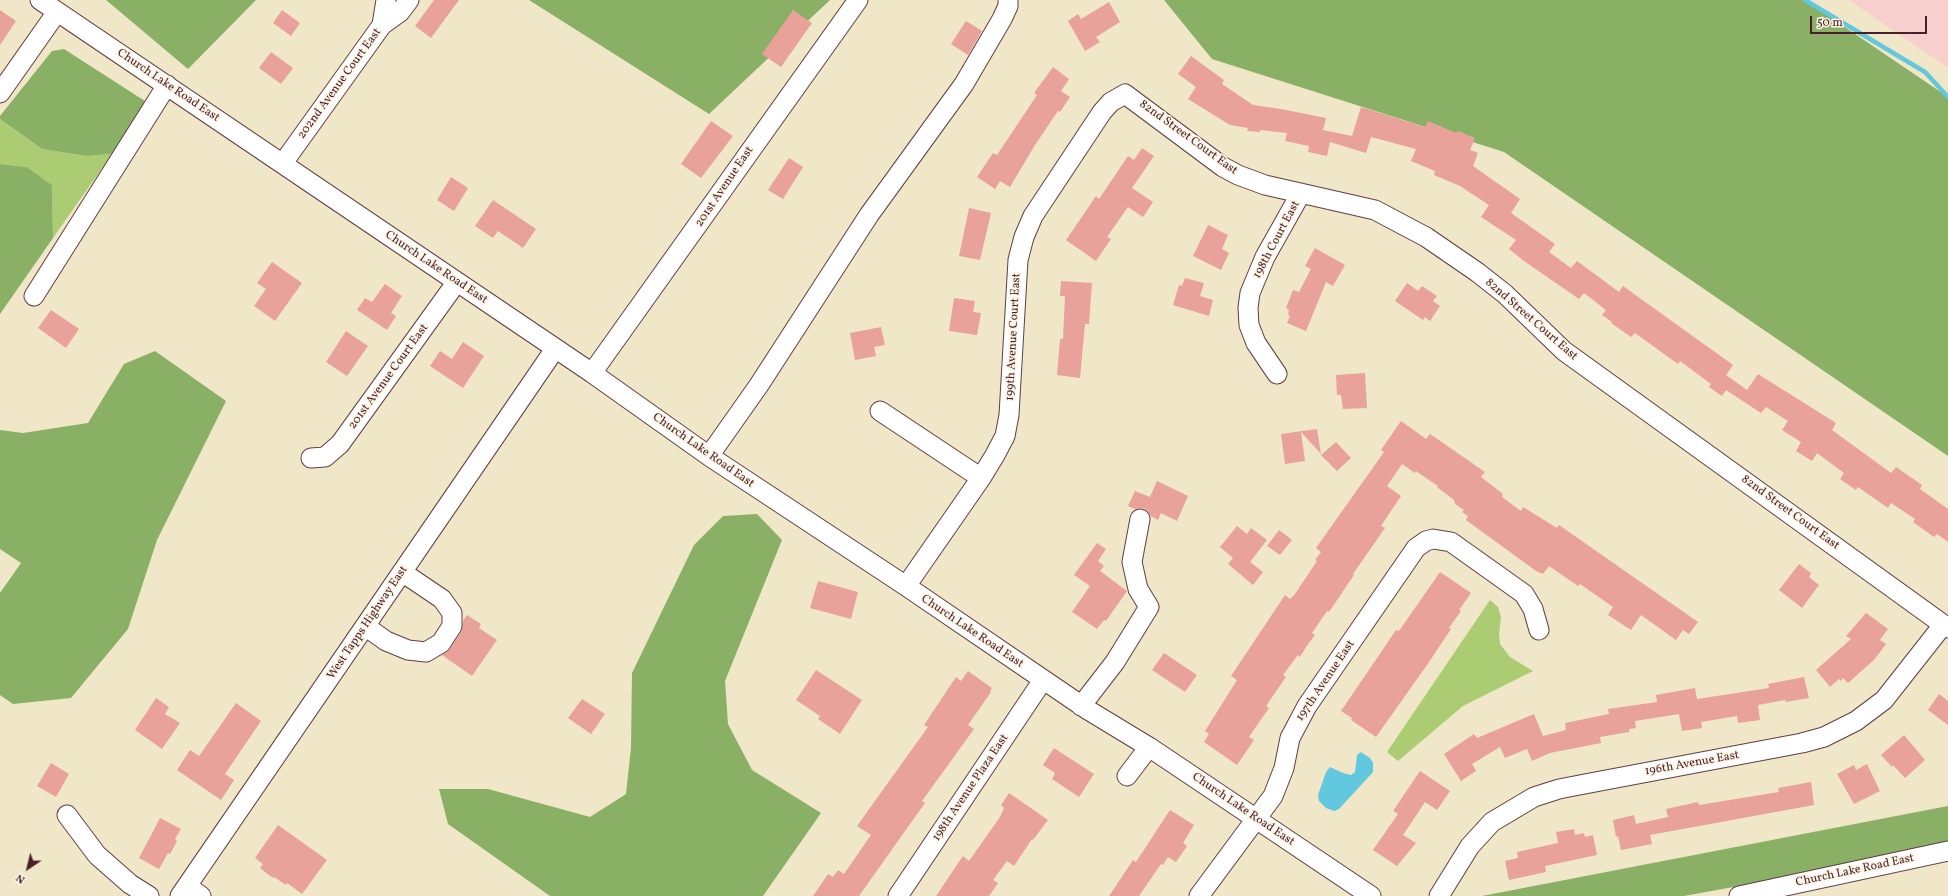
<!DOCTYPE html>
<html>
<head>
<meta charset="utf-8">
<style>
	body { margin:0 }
	#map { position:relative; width:1948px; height:896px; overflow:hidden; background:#f0e6c8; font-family:Vollkorn,serif }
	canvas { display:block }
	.north { position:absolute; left:8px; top:848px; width:40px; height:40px; -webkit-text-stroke:3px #fcf5e5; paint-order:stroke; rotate:215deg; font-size:11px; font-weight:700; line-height:16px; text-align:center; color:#4a1f2b }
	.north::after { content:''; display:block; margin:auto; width:14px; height:18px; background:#4a1f2b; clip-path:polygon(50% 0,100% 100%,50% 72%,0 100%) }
	.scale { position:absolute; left:1810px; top:16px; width:117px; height:18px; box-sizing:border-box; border:2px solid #4a1f2b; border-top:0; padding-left:5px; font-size:12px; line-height:14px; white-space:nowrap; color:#4a1f2b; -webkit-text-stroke:3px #fcf5e5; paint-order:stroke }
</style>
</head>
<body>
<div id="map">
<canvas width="1948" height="896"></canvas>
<div class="north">N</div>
<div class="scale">50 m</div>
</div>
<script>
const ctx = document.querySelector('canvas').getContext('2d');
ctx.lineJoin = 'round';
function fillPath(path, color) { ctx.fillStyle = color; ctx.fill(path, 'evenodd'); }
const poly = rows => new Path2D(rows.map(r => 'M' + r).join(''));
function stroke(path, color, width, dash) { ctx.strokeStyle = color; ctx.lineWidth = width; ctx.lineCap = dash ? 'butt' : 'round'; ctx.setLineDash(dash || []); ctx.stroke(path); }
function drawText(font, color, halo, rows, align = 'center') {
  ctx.font = font + ' Vollkorn,serif'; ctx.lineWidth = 3.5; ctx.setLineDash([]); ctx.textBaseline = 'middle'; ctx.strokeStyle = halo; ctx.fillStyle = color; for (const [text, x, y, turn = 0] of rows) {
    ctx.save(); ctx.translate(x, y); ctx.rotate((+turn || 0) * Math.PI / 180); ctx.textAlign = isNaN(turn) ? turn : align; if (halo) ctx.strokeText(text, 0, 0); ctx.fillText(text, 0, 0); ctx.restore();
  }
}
fillPath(poly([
	[1849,0,1948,0,1948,67,1945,66]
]), '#f7d0cd');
fillPath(poly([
	[0,119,42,149,86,156,112,154,53,238,52,185,27,167,0,164],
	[1490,600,1498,607,1501,617,1499,634,1500,644,1510,657,1533,671,1463,706,1398,761,1387,752]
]), '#accc73');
fillPath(poly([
	[106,0,256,0,188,69],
	[529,0,830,0,709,114],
	[1164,0,1805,0,1948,97,1948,456,1504,152,1212,59],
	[64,49,148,103,112,154,86,156,42,149,0,119,0,116,52,51],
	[0,164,27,167,52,185,53,238,0,314],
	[155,351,226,401,157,540,128,629,71,698,13,704,0,695,0,593,21,563,0,549,0,430,23,433,88,423,124,364],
	[757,514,782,540,725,681,728,724,752,770,821,813,763,896,550,896,448,824,439,789,488,789,590,817,626,794,631,748,632,673,694,545,723,516],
	[1948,806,1948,848,1684,896,1482,896]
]), '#89b065');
fillPath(poly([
	[1361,752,1370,758,1373,763,1373,772,1339,809,1334,811,1326,808,1319,801,1318,795,1326,772,1330,767,1343,773,1351,775,1355,772,1357,755]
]), '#61c8dd');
stroke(poly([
	[1805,0,1925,72,1948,97]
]), '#61c8dd', 4.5);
fillPath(poly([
	[434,0,459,0,431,38,415,26],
	[1109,2,1120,22,1096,37,1100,42,1085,51,1068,21,1078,14,1081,19],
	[0,10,16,21,0,45],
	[282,10,300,23,291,36,273,23],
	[793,10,812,23,781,67,762,54],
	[966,21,982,31,968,55,951,44],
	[271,52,293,68,281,84,259,68],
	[1191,56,1224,80,1222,84,1253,105,1281,109,1326,118,1323,130,1352,136,1361,107,1425,127,1428,121,1456,133,1458,131,1475,138,1470,150,1478,153,1473,166,1520,199,1511,213,1555,244,1549,252,1571,268,1577,261,1619,292,1623,286,1733,365,1726,375,1747,390,1758,374,1836,423,1832,430,1891,473,1896,467,1922,485,1920,489,1948,509,1948,542,1937,534,1934,537,1913,522,1915,519,1891,503,1888,508,1858,487,1856,490,1840,479,1844,473,1817,453,1812,461,1796,451,1801,442,1782,430,1788,421,1766,407,1761,413,1726,390,1722,396,1709,387,1711,384,1680,361,1678,364,1635,333,1631,337,1611,323,1612,322,1602,315,1606,310,1584,293,1579,299,1524,261,1509,249,1516,240,1481,217,1489,205,1460,186,1434,175,1435,171,1411,161,1416,149,1371,137,1366,153,1330,142,1327,156,1308,152,1309,146,1285,141,1287,133,1260,130,1260,132,1247,131,1248,128,1230,125,1188,99,1196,87,1178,74],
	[1053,67,1069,79,1061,91,1070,97,1060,112,1058,111,1035,145,1010,187,1000,181,995,189,977,177,993,153,997,155,1037,95,1034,93],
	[711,121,733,136,701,178,681,164],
	[1142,148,1154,156,1132,188,1153,202,1143,217,1128,207,1107,237,1111,239,1096,261,1066,240,1096,196,1099,199,1128,156,1134,160],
	[789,158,803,167,783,199,768,190],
	[451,177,468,188,454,211,437,200],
	[493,200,536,229,523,248,498,231,493,238,475,226],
	[969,208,991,213,980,260,959,256],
	[1208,225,1228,235,1222,249,1229,253,1221,270,1193,256],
	[1315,248,1345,265,1333,286,1326,282,1306,331,1287,323,1290,316,1288,314,1289,310,1286,308,1293,290,1299,292,1311,269,1305,266],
	[272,262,302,283,275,321,254,306,266,289,257,283],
	[1185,278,1204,283,1200,296,1213,300,1209,316,1173,305,1179,285,1182,286],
	[1061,281,1092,283,1089,324,1085,324,1080,378,1057,375,1060,339,1063,339,1065,296,1060,296],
	[1407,283,1418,291,1422,286,1437,296,1433,301,1440,306,1430,321,1425,317,1423,320,1395,301],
	[385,284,402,296,391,313,396,316,387,330,357,310,365,298,372,302],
	[954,298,975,301,973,312,981,313,977,335,949,331],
	[51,310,79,329,66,348,38,328],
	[881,327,885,345,874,347,876,356,855,360,850,333],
	[346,331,368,346,347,376,326,362],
	[463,342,484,356,463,388,430,366,440,351,452,359],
	[1365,373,1367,408,1343,409,1341,395,1337,395,1336,375],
	[1401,421,1426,439,1430,434,1485,472,1481,477,1503,494,1502,497,1521,511,1523,507,1557,528,1559,525,1698,622,1689,634,1683,630,1676,640,1641,615,1631,630,1608,615,1613,607,1580,584,1578,586,1549,566,1543,574,1536,571,1466,520,1468,516,1462,512,1464,510,1455,504,1454,500,1437,487,1438,486,1416,471,1415,473,1402,464,1387,486,1401,496,1381,526,1385,528,1353,574,1354,575,1329,612,1327,611,1312,633,1315,635,1306,647,1300,657,1298,655,1283,675,1286,677,1266,706,1269,708,1249,737,1254,740,1237,765,1204,742,1209,734,1205,731,1237,680,1231,676,1285,595,1290,599,1295,594,1317,561,1315,560,1321,552,1316,548,1384,452,1381,450],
	[1317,429,1321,454,1301,432,1305,461,1285,464,1281,434],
	[1336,442,1351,458,1337,471,1321,455],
	[1157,481,1188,496,1177,521,1161,513,1158,520,1151,516,1147,511,1142,508,1135,509,1128,506,1135,491,1150,497],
	[1237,526,1247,534,1251,528,1267,540,1250,562,1263,572,1253,585,1228,564,1233,558,1220,547],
	[1279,530,1292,540,1280,555,1267,546],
	[1097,543,1106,549,1098,561,1104,566,1100,571,1127,591,1106,621,1104,620,1097,629,1072,612,1090,586,1074,575],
	[1799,564,1811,573,1809,577,1819,585,1802,608,1779,590],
	[1440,572,1471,593,1459,610,1461,611,1449,628,1451,629,1427,665,1376,737,1351,720,1352,718,1341,711,1396,630,1399,631],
	[818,581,858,592,851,619,810,608],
	[1866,613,1888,629,1880,640,1886,644,1874,660,1848,683,1843,678,1841,681,1839,679,1830,687,1816,670,1851,639,1846,636],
	[467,615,481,624,479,628,497,640,472,676,442,655,450,649,461,632,463,621],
	[1164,653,1197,675,1185,692,1152,670],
	[816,670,862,700,840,734,818,719,820,716,796,700],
	[968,671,992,688,990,691,991,692,968,725,974,729,922,801,925,803,859,896,813,896,828,874,833,877,838,870,844,874,871,835,857,826,928,727,924,725,956,677,961,681],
	[1804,677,1809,698,1786,702,1785,700,1758,705,1760,720,1738,723,1737,716,1701,722,1702,728,1682,731,1679,714,1635,721,1636,728,1629,729,1629,732,1600,737,1601,743,1550,753,1532,761,1527,749,1505,758,1500,747,1472,764,1476,771,1461,781,1444,754,1474,734,1477,738,1534,714,1543,736,1566,730,1565,723,1609,714,1608,709,1657,702,1656,695,1695,688,1697,699,1769,688,1768,684],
	[1939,694,1948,701,1948,725,1928,710],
	[156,698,169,707,165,714,180,723,162,749,135,730],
	[582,699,605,714,591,734,568,718],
	[236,703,261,721,225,774,234,780,221,800,177,770,190,750,199,756],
	[1904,735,1925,760,1905,778,1893,765,1892,767,1881,755],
	[1054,748,1094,774,1079,797,1052,779,1055,773,1043,765],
	[51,763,69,774,56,797,37,786],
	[1867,764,1880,791,1854,804,1837,774,1854,765,1856,770],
	[1420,771,1450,791,1437,810,1425,802,1403,835,1416,843,1397,866,1373,850,1398,814,1393,811],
	[1811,782,1814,805,1650,835,1652,844,1621,850,1618,836,1616,837,1613,820,1634,815,1636,824,1668,817,1666,809,1698,802,1699,805,1779,792,1778,788],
	[1009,793,1048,820,1033,840,1032,839,1014,866,1007,861,993,880,998,883,989,896,936,896,963,856,969,861,1000,817,1004,808,1001,805],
	[1170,810,1194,825,1183,843,1187,846,1176,862,1168,857,1163,865,1161,864,1139,896,1109,896,1133,860,1136,862],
	[160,818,181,829,175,839,177,841,170,854,168,853,159,869,139,858],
	[278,825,327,860,302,894,287,883,286,885,274,877,273,878,260,868,263,864,255,858],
	[1574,829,1575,835,1584,833,1585,837,1593,835,1597,855,1545,866,1546,872,1509,880,1505,861,1518,858,1517,852,1558,843,1556,832]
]), '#e9a299');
const minor = poly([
	[40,0,592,373,709,456,906,586,1088,710,1149,747,1371,896],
	[382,25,400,12,409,0],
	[0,93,57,12],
	[283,163,382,25,386,0],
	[34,296,167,85],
	[592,373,858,0],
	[1277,374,1256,343,1249,325,1248,308,1250,293,1265,257,1301,193],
	[880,411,981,478],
	[709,456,759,385,869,215,964,84,1002,19,1008,6,1008,0],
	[311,458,325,457,340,444,456,283],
	[906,586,981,478,995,455,1005,436,1009,415,1018,260,1024,237,1033,216,1102,112,1111,102,1125,94,1223,167,1238,175,1265,185,1375,210,1426,237,1477,272,1505,294,1564,351,1948,628],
	[365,626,386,641,408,650,426,652,441,643,452,626,452,613,442,599,402,572],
	[1081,706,1115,662,1149,607,1138,589,1132,562,1140,519],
	[1127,776,1149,747],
	[67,815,97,855,130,884,149,896],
	[187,886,201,896],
	[180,896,555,349],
	[898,896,1043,680],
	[1199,896,1273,796,1284,768,1290,738,1307,706,1416,548,1426,541,1433,539,1451,542,1524,594,1533,609,1539,630],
	[1439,896,1470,846,1492,822,1534,797,1559,789,1590,783,1802,743,1824,737,1856,721,1884,700,1943,625],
	[1739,896,1948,851]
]);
stroke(minor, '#633d43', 21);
stroke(minor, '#fff', 19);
drawText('12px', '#4a1f2b', '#fcf5e5', [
	["202nd Avenue Court East",340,84,-54],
	["Church Lake Road East",168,86,34],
	["82nd Street Court East",1188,138,36],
	["201st Avenue East",725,187,-56],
	["198th Court East",1277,240,-62],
	["Church Lake Road East",436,268,34],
	["82nd Street Court East",1531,320,41],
	["199th Avenue Court East",1014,337,-87],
	["201st Avenue Court East",389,377,-54],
	["Church Lake Road East",703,451,35],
	["82nd Street Court East",1790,513,36],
	["West Tapps Highway East",368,623,-56],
	["Church Lake Road East",972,632,34],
	["197th Avenue East",1326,681,-56],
	["196th Avenue East",1692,764,-10],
	["198th Avenue Plaza East",971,788,-56],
	["Church Lake Road East",1243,810,34],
	["Church Lake Road East",1855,871,-12]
]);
</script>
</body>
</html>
